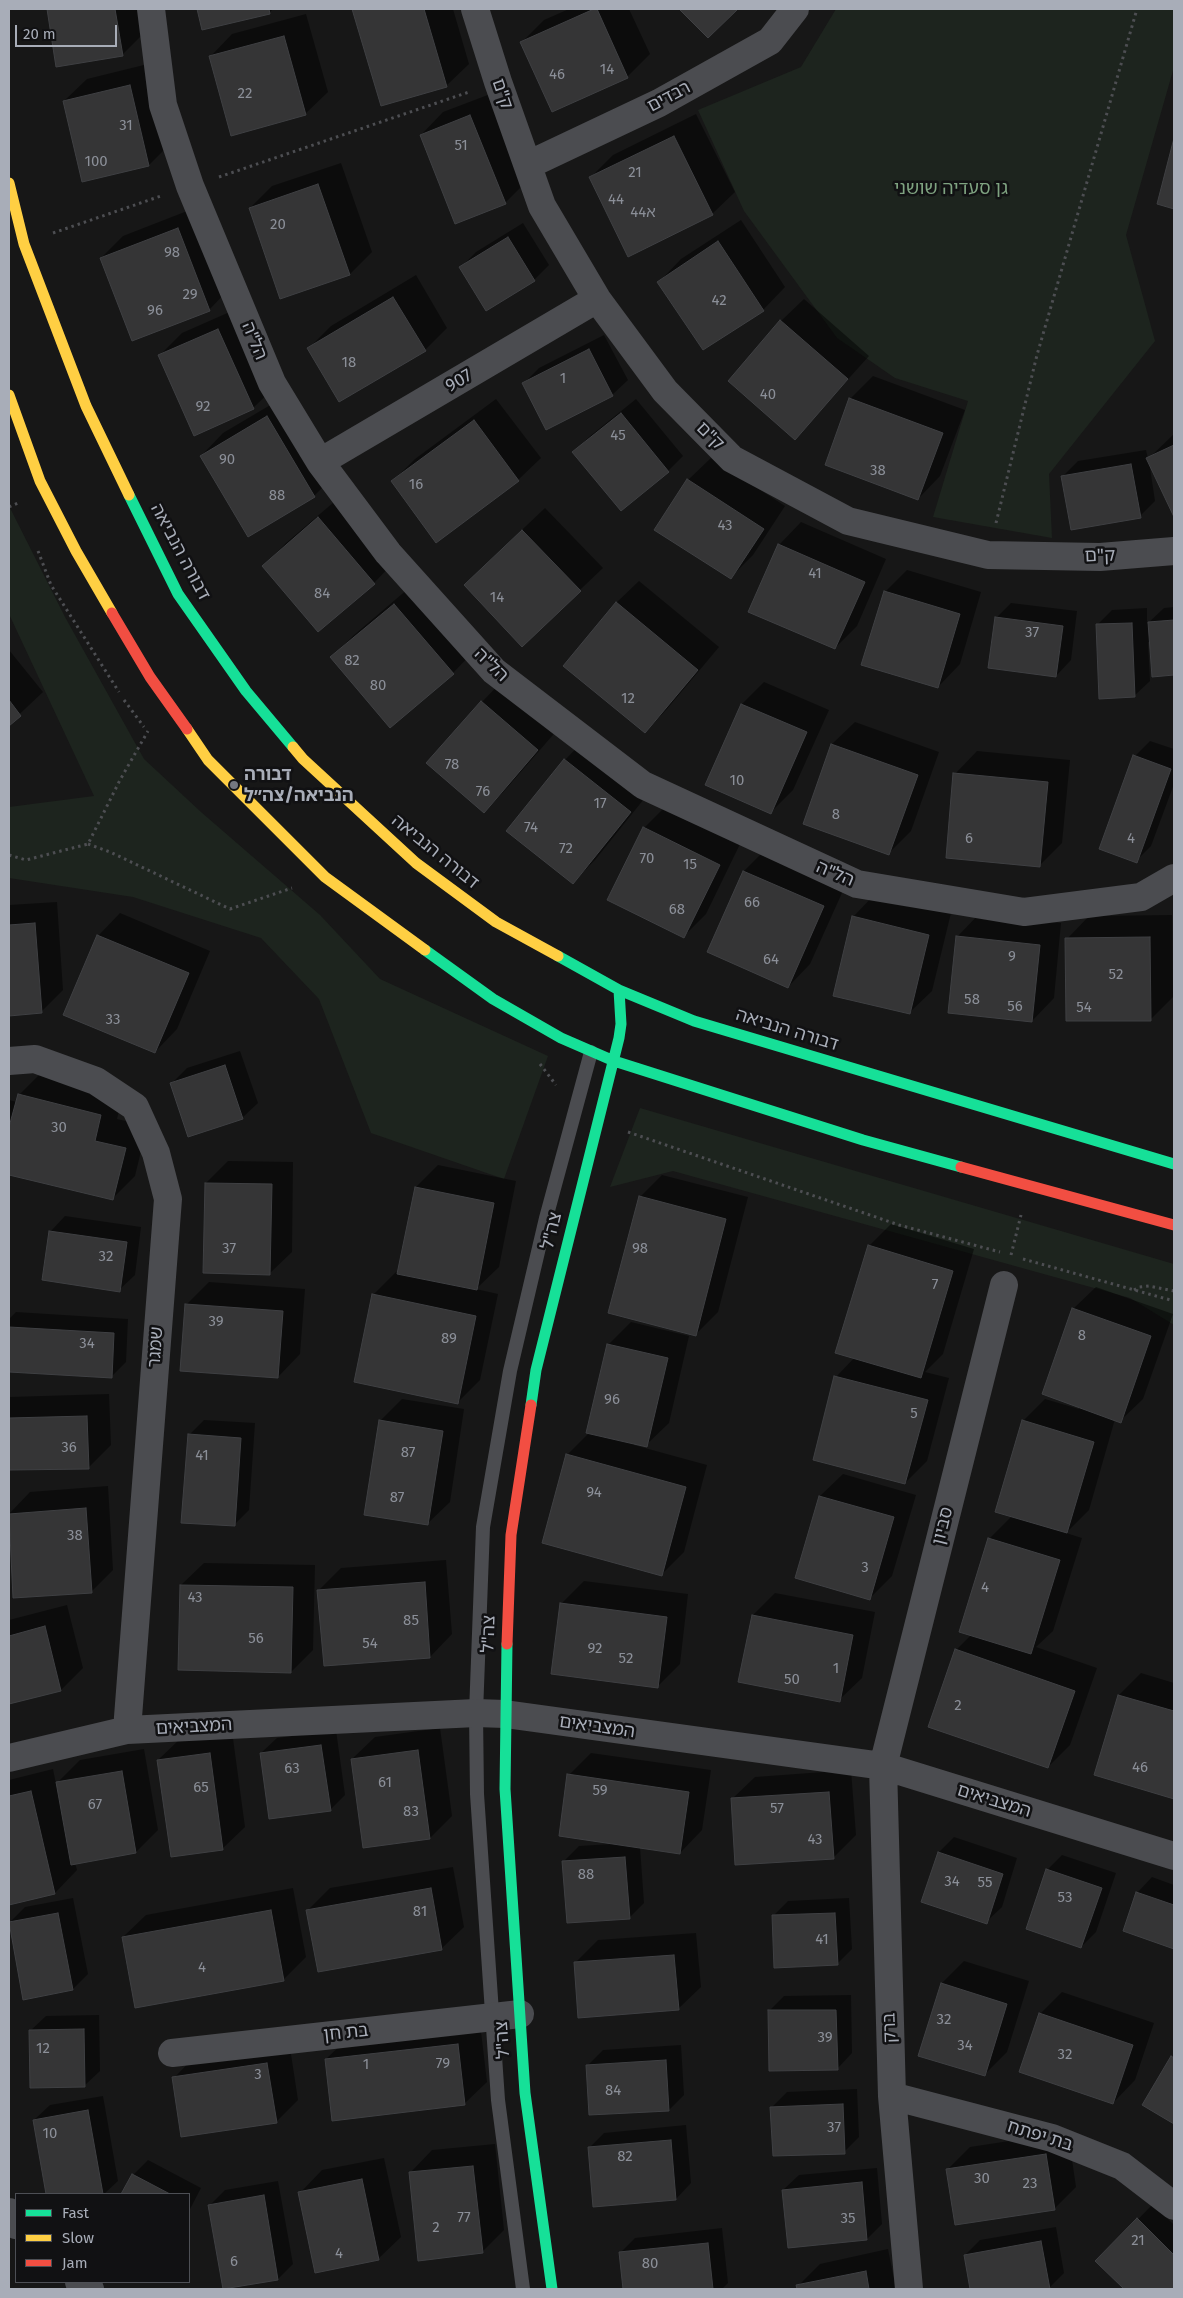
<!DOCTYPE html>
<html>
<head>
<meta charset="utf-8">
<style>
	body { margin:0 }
	#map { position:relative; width:1183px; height:2298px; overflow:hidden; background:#171717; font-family:"Fira Sans",sans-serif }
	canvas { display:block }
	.frame { position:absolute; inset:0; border:10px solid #a8adb8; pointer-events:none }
	.legend { position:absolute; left:15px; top:2193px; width:175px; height:90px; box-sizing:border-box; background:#111113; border:1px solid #4d4f55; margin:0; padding:6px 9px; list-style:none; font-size:15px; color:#a8adb8 }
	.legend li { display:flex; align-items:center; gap:10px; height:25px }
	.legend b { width:25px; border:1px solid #4d4f55 }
	.scale { position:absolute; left:15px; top:25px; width:102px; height:22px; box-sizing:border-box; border:2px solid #a8adb8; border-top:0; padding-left:6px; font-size:15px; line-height:18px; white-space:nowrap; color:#a8adb8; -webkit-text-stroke:4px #111113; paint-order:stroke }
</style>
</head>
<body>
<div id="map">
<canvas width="1183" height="2298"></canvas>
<div class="frame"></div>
<ul class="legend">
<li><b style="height:6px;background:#16e098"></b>Fast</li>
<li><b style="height:6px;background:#ffcf43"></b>Slow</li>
<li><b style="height:6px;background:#f24e42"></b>Jam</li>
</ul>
<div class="scale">20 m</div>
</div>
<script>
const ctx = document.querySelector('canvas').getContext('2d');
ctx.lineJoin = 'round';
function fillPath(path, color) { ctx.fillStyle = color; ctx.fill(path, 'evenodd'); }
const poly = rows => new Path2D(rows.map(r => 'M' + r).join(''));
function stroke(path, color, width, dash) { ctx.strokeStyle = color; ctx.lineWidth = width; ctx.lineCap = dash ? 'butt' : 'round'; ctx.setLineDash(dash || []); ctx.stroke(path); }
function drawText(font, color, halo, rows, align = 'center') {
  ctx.font = font + ' "Fira Sans","Noto Sans Hebrew",sans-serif'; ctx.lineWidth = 5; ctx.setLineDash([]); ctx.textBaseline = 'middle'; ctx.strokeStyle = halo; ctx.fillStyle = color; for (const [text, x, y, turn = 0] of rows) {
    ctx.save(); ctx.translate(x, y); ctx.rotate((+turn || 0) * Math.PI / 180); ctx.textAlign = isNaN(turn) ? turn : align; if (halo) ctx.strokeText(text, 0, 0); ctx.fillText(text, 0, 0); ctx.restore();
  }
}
fillPath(poly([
	[836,9,1174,9,1174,67,1126,235,1155,341,1049,474,1052,538,933,517,968,401,895,378,837,338,744,211,698,110,801,67],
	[9,506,65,617,144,759,201,812,320,915,380,979,548,1056,504,1179,371,1133,319,999,261,938,133,897,9,878,9,807,94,796,9,614],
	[640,1108,1174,1264,1174,1325,1130,1298,673,1171,610,1187]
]), '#1d241e');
fillPath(poly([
	[48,9,140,9,144,33,122,55,57,65],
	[199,9,273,9,270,12,203,28],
	[354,9,453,9,469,64,446,86,382,105],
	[569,9,629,9,650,54,627,77,552,110,522,42,544,20],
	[681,9,736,9,708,36],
	[306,14,328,92,305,114,210,57,232,34],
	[152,63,171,143,149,165,83,181,64,101,87,79],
	[493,93,527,181,505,203,421,135,443,112],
	[696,114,735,192,712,214,591,177,613,155],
	[1174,141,1174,207,1158,203],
	[341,163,372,252,350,274,250,208,272,186],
	[200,206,231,287,209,310,101,258,123,236],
	[741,220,785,287,763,310,704,348,659,282,681,259],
	[523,223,549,265,534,280,461,267,476,252],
	[416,275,447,328,425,350,309,348,331,326],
	[804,299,869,356,795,438,781,321],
	[241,307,276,386,253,408,160,355,182,333],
	[604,335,628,380,612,395,524,383,539,368],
	[873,376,965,410,940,476,918,499,850,399],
	[289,394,337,473,314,496,249,535,201,456,223,433],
	[496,399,541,458,518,480,393,481,415,459],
	[636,399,683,456,668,471,574,452,589,437],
	[1174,434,1174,514,1149,461,1155,501,1140,516,1063,476,1078,461,1146,450,1148,459],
	[711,458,785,506,753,555,730,578,688,480],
	[341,496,396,560,374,583,318,630,264,566,286,543],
	[545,508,603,568,522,645,487,563],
	[801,522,886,559,857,626,835,648,779,545],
	[907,570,981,592,960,664,938,687,885,592],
	[639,581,719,647,667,709,645,732,616,603],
	[416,582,475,650,453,673,390,726,332,657,354,635],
	[1011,603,1077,611,1071,660,1056,676,996,618],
	[1174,607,1174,674,1153,676,1150,642,1148,642,1150,681,1134,696,1097,625,1112,610,1147,608,1147,624,1164,608],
	[9,650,43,692,9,724],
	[504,679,559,728,506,789,484,812,482,702],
	[764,682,829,710,793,790,771,812,707,785,742,704],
	[855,722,939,752,911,831,889,853,804,823,832,744],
	[587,737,652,789,595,860,573,882,565,760],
	[1150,741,1174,749,1174,784,1151,846,1136,861,1135,756],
	[977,751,1070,760,1062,843,1039,866,955,774],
	[666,806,741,842,706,914,684,936,644,828],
	[766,849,846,884,810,964,788,987,709,952,744,871],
	[875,894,951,913,932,991,909,1013,853,917],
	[57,902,63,990,41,1012,9,1014,9,905],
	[120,913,210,951,177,1029,155,1052,98,936],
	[979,914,1061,923,1054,998,1032,1021,957,937],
	[1172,915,1173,997,1150,1020,1067,939,1089,916],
	[240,1051,258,1103,242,1118,172,1083,187,1068],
	[41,1073,123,1093,117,1119,147,1126,135,1176,113,1198,9,1173,9,1100,17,1102,19,1095],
	[228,1161,293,1162,292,1252,269,1274,206,1183],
	[438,1165,516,1181,499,1267,476,1289,498,1294,480,1380,457,1403,374,1294,396,1272,399,1273,416,1187],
	[662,1175,748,1197,718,1312,696,1334,640,1197],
	[65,1216,141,1227,135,1275,119,1290,50,1232],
	[891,1224,974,1249,943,1354,925,1372,949,1378,927,1461,905,1483,836,1377,855,1357,869,1246],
	[209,1282,305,1289,300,1354,278,1377,186,1305],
	[1096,1287,1173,1314,1143,1399,1120,1421,1115,1419,1089,1510,1066,1533,1082,1538,1053,1631,1036,1647,1097,1668,1070,1745,1048,1767,956,1650,971,1635,989,1539,1012,1516,1023,1421,1045,1399,1079,1409,1073,1309],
	[16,1312,128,1319,126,1362,111,1377,9,1371,9,1319],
	[631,1322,689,1336,669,1423,646,1445,635,1443,634,1445,707,1465,684,1552,661,1575,567,1455,590,1432,608,1345],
	[109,1394,111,1445,89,1467,9,1469,9,1397],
	[402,1399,464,1409,450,1502,427,1524,380,1421],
	[204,1420,255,1423,249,1510,234,1525,189,1435],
	[843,1474,916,1495,892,1576,870,1598,797,1577,820,1496],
	[108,1486,113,1570,91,1592,14,1597,9,1514,30,1492],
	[446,1560,452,1634,430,1657,318,1591,341,1568],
	[204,1563,315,1565,313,1650,291,1672,181,1585],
	[584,1581,688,1594,680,1664,658,1686,562,1603],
	[775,1593,875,1612,862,1678,839,1700,753,1615],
	[67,1605,83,1668,61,1690,9,1703,9,1620],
	[1141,1673,1174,1683,1174,1797,1096,1774,1119,1695],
	[440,1728,452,1816,430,1838,352,1759,375,1737],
	[336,1730,345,1795,330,1810,261,1753,277,1738],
	[232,1731,245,1827,222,1849,158,1760,181,1738],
	[144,1749,158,1830,136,1852,75,1863,77,1870,55,1893,9,1903,9,1780,53,1769,56,1784,80,1760],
	[591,1753,711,1770,702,1830,680,1853,640,1847,644,1903,629,1918,564,1861,579,1846,612,1844,569,1775],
	[851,1770,856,1835,833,1858,732,1799,755,1777],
	[954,1837,1017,1858,1002,1907,986,1922,939,1852],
	[1062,1855,1116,1873,1096,1932,1081,1947,1047,1870],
	[453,1867,464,1927,441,1949,308,1910,330,1888],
	[1152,1877,1174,1885,1174,1947,1124,1930,1137,1893],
	[293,1888,306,1957,283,1980,123,1937,146,1915],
	[73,1898,88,1974,73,1989,10,1922,25,1907],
	[849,1898,852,1949,837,1964,773,1916,788,1901],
	[696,1933,701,1987,678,2009,575,1963,598,1940],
	[964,1961,1029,1981,1007,2052,984,2075,920,2055,942,1983],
	[1062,1992,1154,2023,1135,2080,1113,2103,1040,2014],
	[851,1995,852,2053,837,2069,769,2011,784,1996],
	[99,2015,100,2071,84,2086,30,2031,46,2016],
	[480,2023,487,2082,464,2104,326,2059,349,2037],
	[289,2041,298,2100,276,2122,174,2078,196,2055],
	[681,2045,684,2095,669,2110,588,2065,603,2050],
	[1174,2055,1174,2122,1144,2105],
	[857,2089,859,2137,844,2152,772,2107,787,2092],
	[103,2096,118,2181,104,2194,47,2194,34,2120,50,2105],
	[686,2125,691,2183,676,2199,589,2148,604,2133],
	[1068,2132,1076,2187,1054,2209,947,2170,970,2147],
	[495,2144,504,2230,482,2252,410,2173,432,2150],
	[384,2158,401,2237,378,2259,300,2193,322,2170],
	[148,2160,201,2188,189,2211,189,2194,123,2194,133,2175],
	[877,2168,882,2224,867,2239,783,2190,799,2175],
	[278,2181,293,2264,278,2279,210,2205,225,2190],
	[1153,2204,1174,2225,1174,2287,1172,2289,1126,2289,1097,2261],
	[1056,2227,1064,2273,1049,2288,971,2289,965,2255,980,2240],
	[722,2228,728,2283,722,2289,624,2289,620,2253,635,2238],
	[888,2249,896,2289,799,2289,798,2286,820,2264]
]), '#0007');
const building = poly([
	[47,9,115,9,123,56,56,67,47,9],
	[197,9,269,9,270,14,202,30,197,9],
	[352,9,424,9,447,87,381,106,352,9],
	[594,9,597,9,628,78,552,112,520,42,594,9],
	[679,9,738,9,708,38,679,9],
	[284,36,306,115,231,136,209,56,284,36],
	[130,85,149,166,82,182,63,101,130,85],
	[470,115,506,204,455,224,420,135,470,115],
	[674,136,713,215,628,257,589,177,674,136],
	[1174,138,1174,209,1157,204,1174,138],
	[318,184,350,275,280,299,249,208,318,184],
	[178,228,210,311,132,341,100,258,178,228],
	[508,237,535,281,486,311,459,267,508,237],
	[718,241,764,311,703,350,657,282,718,241],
	[393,297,426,351,339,402,307,348,393,297],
	[780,320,848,379,795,440,728,381,780,320],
	[218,329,254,409,194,436,158,355,218,329],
	[589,349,613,396,546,430,522,383,589,349],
	[849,398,943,433,918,500,825,465,849,398],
	[621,413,669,472,621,511,572,452,621,413],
	[267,416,315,497,248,537,200,456,267,416],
	[474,420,519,481,436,543,391,481,474,420],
	[1174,445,1174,517,1146,458,1174,445],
	[1131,464,1141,518,1071,530,1061,476,1131,464],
	[687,479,764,529,731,579,654,530,687,479],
	[318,517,375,584,318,632,262,566,318,517],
	[522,530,581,591,522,647,464,585,522,530],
	[778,544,865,582,835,649,748,612,778,544],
	[884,591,960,614,938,688,861,665,884,591],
	[616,602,698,670,645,733,563,666,616,602],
	[394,604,454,674,390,728,330,657,394,604],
	[995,617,1063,626,1056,677,988,668,995,617],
	[1174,620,1174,675,1152,677,1148,622,1174,620],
	[1132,623,1135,697,1099,699,1096,624,1132,623],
	[9,700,21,716,9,726,9,700],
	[481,701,538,750,484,813,426,763,481,701],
	[741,704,807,732,771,814,705,785,741,704],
	[831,744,918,775,889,855,803,824,831,744],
	[1133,755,1171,769,1137,863,1099,849,1133,755],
	[564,759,631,812,573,884,506,831,564,759],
	[953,773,1048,782,1040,867,946,858,953,773],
	[643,827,720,865,684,938,607,900,643,827],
	[743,871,824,906,788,988,707,952,743,871],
	[852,916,929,935,910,1014,833,996,852,916],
	[35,923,42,1013,9,1016,9,925,35,923],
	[97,935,189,973,155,1053,63,1015,97,935],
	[956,936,1040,945,1032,1022,948,1013,956,936],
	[1150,937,1151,1021,1066,1021,1065,938,1150,937],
	[225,1065,243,1119,188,1137,170,1083,225,1065],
	[18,1094,101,1115,95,1141,126,1148,113,1200,9,1175,9,1127,18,1094],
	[205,1183,272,1184,270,1275,203,1273,205,1183],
	[415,1187,494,1203,477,1290,397,1274,415,1187],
	[639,1196,726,1219,696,1336,608,1313,639,1196],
	[49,1231,127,1242,120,1292,42,1280,49,1231],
	[868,1245,953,1271,921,1378,835,1353,868,1245],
	[372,1294,476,1316,458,1404,354,1382,372,1294],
	[185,1304,283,1311,278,1378,180,1371,185,1304],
	[1072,1308,1151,1336,1121,1423,1042,1394,1072,1308],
	[9,1327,114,1333,112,1378,9,1372,9,1327],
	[607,1344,668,1358,647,1447,586,1433,607,1344],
	[834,1376,928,1400,905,1484,813,1460,834,1376],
	[87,1416,89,1469,9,1470,9,1418,87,1416],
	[379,1420,443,1431,428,1525,364,1515,379,1420],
	[1022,1420,1094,1442,1067,1533,995,1512,1022,1420],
	[188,1434,241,1438,235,1526,181,1523,188,1434],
	[566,1454,686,1487,662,1576,542,1543,566,1454],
	[819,1496,894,1517,870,1600,795,1578,819,1496],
	[86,1508,92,1593,13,1598,9,1514,86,1508],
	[988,1538,1060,1560,1031,1654,959,1632,988,1538],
	[425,1582,430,1658,324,1666,317,1590,425,1582],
	[180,1585,293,1587,291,1673,178,1670,180,1585],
	[560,1603,667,1617,658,1688,551,1674,560,1603],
	[752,1615,853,1635,840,1702,738,1682,752,1615],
	[45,1626,61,1691,9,1704,9,1636,45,1626],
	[955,1649,1075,1691,1048,1768,928,1727,955,1649],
	[1118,1695,1174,1711,1174,1799,1094,1775,1118,1695],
	[321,1745,331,1811,269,1819,260,1753,321,1745],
	[418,1750,430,1839,363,1848,351,1759,418,1750],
	[210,1753,223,1850,171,1857,157,1760,210,1753],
	[122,1771,136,1853,71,1865,56,1782,122,1771],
	[567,1774,689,1792,680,1854,559,1836,567,1774],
	[31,1791,55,1894,9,1905,9,1796,31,1791],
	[829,1792,834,1859,735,1865,731,1798,829,1792],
	[938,1852,1003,1874,987,1924,921,1902,938,1852],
	[625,1857,630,1919,567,1923,562,1861,625,1857],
	[1046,1869,1102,1888,1081,1948,1026,1929,1046,1869],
	[431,1888,442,1950,318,1972,306,1910,431,1888],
	[1136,1892,1174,1905,1174,1949,1123,1931,1136,1892],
	[271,1910,284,1981,135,2008,122,1937,271,1910],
	[58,1913,73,1990,23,2000,9,1922,58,1913],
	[835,1913,838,1965,774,1968,772,1915,835,1913],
	[674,1955,679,2010,578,2018,574,1962,674,1955],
	[941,1983,1007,2004,985,2076,918,2056,941,1983],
	[768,2010,836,2010,838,2070,769,2071,768,2010],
	[1039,2013,1133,2045,1113,2104,1019,2072,1039,2013],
	[84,2029,85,2087,30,2088,29,2030,84,2029],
	[458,2044,465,2105,332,2121,325,2059,458,2044],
	[1171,2056,1174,2058,1174,2124,1142,2105,1171,2056],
	[666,2060,669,2111,589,2115,586,2065,666,2060],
	[267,2063,277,2123,181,2137,172,2077,267,2063],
	[843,2104,845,2154,773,2156,770,2107,843,2104],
	[88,2110,103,2194,46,2194,33,2120,88,2110],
	[671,2140,676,2200,593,2207,588,2147,671,2140],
	[1046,2154,1055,2210,955,2225,946,2169,1046,2154],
	[473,2166,483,2253,418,2261,409,2172,473,2166],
	[132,2174,170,2194,121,2194,132,2174],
	[362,2179,379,2260,315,2273,298,2192,362,2179],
	[862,2182,867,2240,788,2248,782,2190,862,2182],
	[264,2195,278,2280,223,2289,208,2205,264,2195],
	[1137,2218,1174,2255,1174,2289,1124,2289,1095,2261,1137,2218],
	[1041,2241,1050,2289,970,2289,964,2255,1041,2241],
	[708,2243,713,2289,623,2289,619,2252,708,2243],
	[866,2271,869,2289,797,2289,796,2285,866,2271]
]);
fillPath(building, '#353536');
stroke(building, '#3f4043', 1);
stroke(poly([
	[219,177,469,92],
	[53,233,161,196],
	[9,507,18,503],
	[996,523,1037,355,1137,9],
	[38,551,51,585,119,692],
	[124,700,144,727],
	[88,844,110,852,230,909,292,888],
	[9,855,26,860,88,844,120,780,148,731],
	[540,1064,556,1085],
	[628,1132,899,1225,1000,1252],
	[1011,1255,1021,1215],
	[1023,1259,1174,1301],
	[1134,1290,1139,1287,1149,1286,1174,1291]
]), '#4d4e52', 3, [2.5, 4]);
stroke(poly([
	[523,2289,498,2100,477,1794,476,1713,483,1527,510,1371,546,1218,591,1052]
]), '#4b4c50', 14);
stroke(poly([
	[151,9,163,105,190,186,272,383,320,462,388,553,494,671,643,785,857,884,1024,912,1141,897,1174,878],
	[475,9,498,82,542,206,597,299,665,391,732,459,848,521,988,555,1100,557,1174,551],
	[528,165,659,103,770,41,795,9],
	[320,462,597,299],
	[9,1061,35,1059,96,1081,135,1107,156,1153,168,1199,127,1730],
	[9,1758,127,1730,476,1713,505,1714,883,1766,1174,1856],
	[172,2053,520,2014],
	[892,2096,1052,2138,1122,2166,1174,2206],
	[9,2212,16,2225],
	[79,2282,90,2289],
	[909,2289,892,2096,883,1766,1004,1285]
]), '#4b4c50', 28);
stroke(poly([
	[129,495,178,594,246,691,293,747],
	[425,950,493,999,561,1038,614,1061,863,1140,961,1167],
	[558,956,619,990,694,1021,1174,1164],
	[531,1405,536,1370,619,1038,621,1024,619,990],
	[507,1644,505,1789,525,2093,552,2289]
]), '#16e098', 11);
stroke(poly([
	[9,183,24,244,86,406,129,495],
	[9,395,40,481,76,551,112,613],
	[187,729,208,760,325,877,425,950],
	[293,747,303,759,416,863,496,922,558,956]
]), '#ffcf43', 11);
stroke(poly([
	[112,613,150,677,187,729],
	[961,1167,1174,1225],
	[507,1644,511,1535,531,1405]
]), '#f24e42', 11);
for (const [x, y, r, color] of [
	[234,785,5,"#757880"]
]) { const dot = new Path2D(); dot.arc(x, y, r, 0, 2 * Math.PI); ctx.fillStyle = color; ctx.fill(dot); stroke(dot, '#111113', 2); }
drawText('15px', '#8b8f98', null, [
	["14",607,70],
	["46",557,75],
	["22",245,94],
	["31",126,126],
	["51",461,146],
	["100",96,162],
	["21",635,173],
	["44",616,200],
	["44א",643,213],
	["20",278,225],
	["98",172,253],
	["29",190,295],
	["42",719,301],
	["96",155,311],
	["18",349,363],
	["1",563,379],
	["40",768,395],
	["92",203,407],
	["45",618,436],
	["90",227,460],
	["38",878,471],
	["16",416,485],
	["88",277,496],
	["43",725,526],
	["41",815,574],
	["84",322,594],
	["14",497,598],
	["37",1032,633],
	["82",352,661],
	["80",378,686],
	["12",628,699],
	["78",452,765],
	["10",737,781],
	["76",483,792],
	["17",600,804],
	["8",836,815],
	["74",531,828],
	["6",969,839],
	["4",1131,839],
	["72",566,849],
	["70",647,859],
	["15",690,865],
	["66",752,903],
	["68",677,910],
	["9",1012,957],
	["64",771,960],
	["52",1116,975],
	["58",972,1000],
	["56",1015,1007],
	["54",1084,1008],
	["33",113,1020],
	["30",59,1128],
	["37",229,1249],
	["98",640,1249],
	["32",106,1257],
	["7",935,1285],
	["39",216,1322],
	["8",1082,1336],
	["89",449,1339],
	["34",87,1344],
	["96",612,1400],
	["5",914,1414],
	["36",69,1448],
	["87",408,1453],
	["41",202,1456],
	["94",594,1493],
	["87",397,1498],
	["38",75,1536],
	["3",865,1568],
	["4",985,1588],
	["43",195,1598],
	["85",411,1621],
	["56",256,1639],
	["54",370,1644],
	["92",595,1649],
	["52",626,1659],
	["1",836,1669],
	["50",792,1680],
	["2",958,1706],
	["46",1140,1768],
	["63",292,1769],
	["61",385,1783],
	["65",201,1788],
	["59",600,1791],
	["67",95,1805],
	["57",777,1809],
	["83",411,1812],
	["43",815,1840],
	["88",586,1875],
	["34",952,1882],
	["55",985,1883],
	["53",1065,1898],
	["81",420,1912],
	["41",822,1940],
	["4",202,1968],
	["32",944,2020],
	["39",825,2038],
	["34",965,2046],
	["12",43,2049],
	["32",1065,2055],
	["79",443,2064],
	["1",366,2065],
	["3",258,2075],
	["84",613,2091],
	["37",834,2128],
	["10",50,2134],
	["82",625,2157],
	["30",982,2179],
	["23",1030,2184],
	["77",464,2218],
	["35",848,2219],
	["2",436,2228],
	["21",1138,2241],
	["4",339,2254],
	["6",234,2262],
	["80",650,2264]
]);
drawText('18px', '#a8adb8', '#111113', [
	["ק\"ם",502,94,71],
	["רבדים",669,97,-28],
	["הל\"ה",254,341,68],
	["907",459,381,-30],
	["ק\"ם",710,436,45],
	["דבורה הנביאה",180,552,62],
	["ק\"ם",1100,556,-2],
	["הל\"ה",491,665,44],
	["דבורה הנביאה",435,852,39],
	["הל\"ה",835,874,23],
	["דבורה הנביאה",787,1030,17],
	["צה\"ל",552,1231,-76],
	["שמגר",156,1347,-86],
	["סביון",943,1526,-76],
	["צה\"ל",489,1634,-88],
	["המצביאים",194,1727,-3],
	["המצביאים",597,1727,8],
	["המצביאים",994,1801,17],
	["ברק",890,2028,-92],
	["בת חן",346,2033,-6],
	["צה\"ל",503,2040,-94],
	["בת יפתח",1040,2136,17]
]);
drawText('18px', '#7fa381', '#111113', [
	["גן סעדיה שושני",951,189]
]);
drawText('bold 18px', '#a8adb8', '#111113', [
	["דבורה",244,775],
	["הנביאה/צה״ל",244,796]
], 'left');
</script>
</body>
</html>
